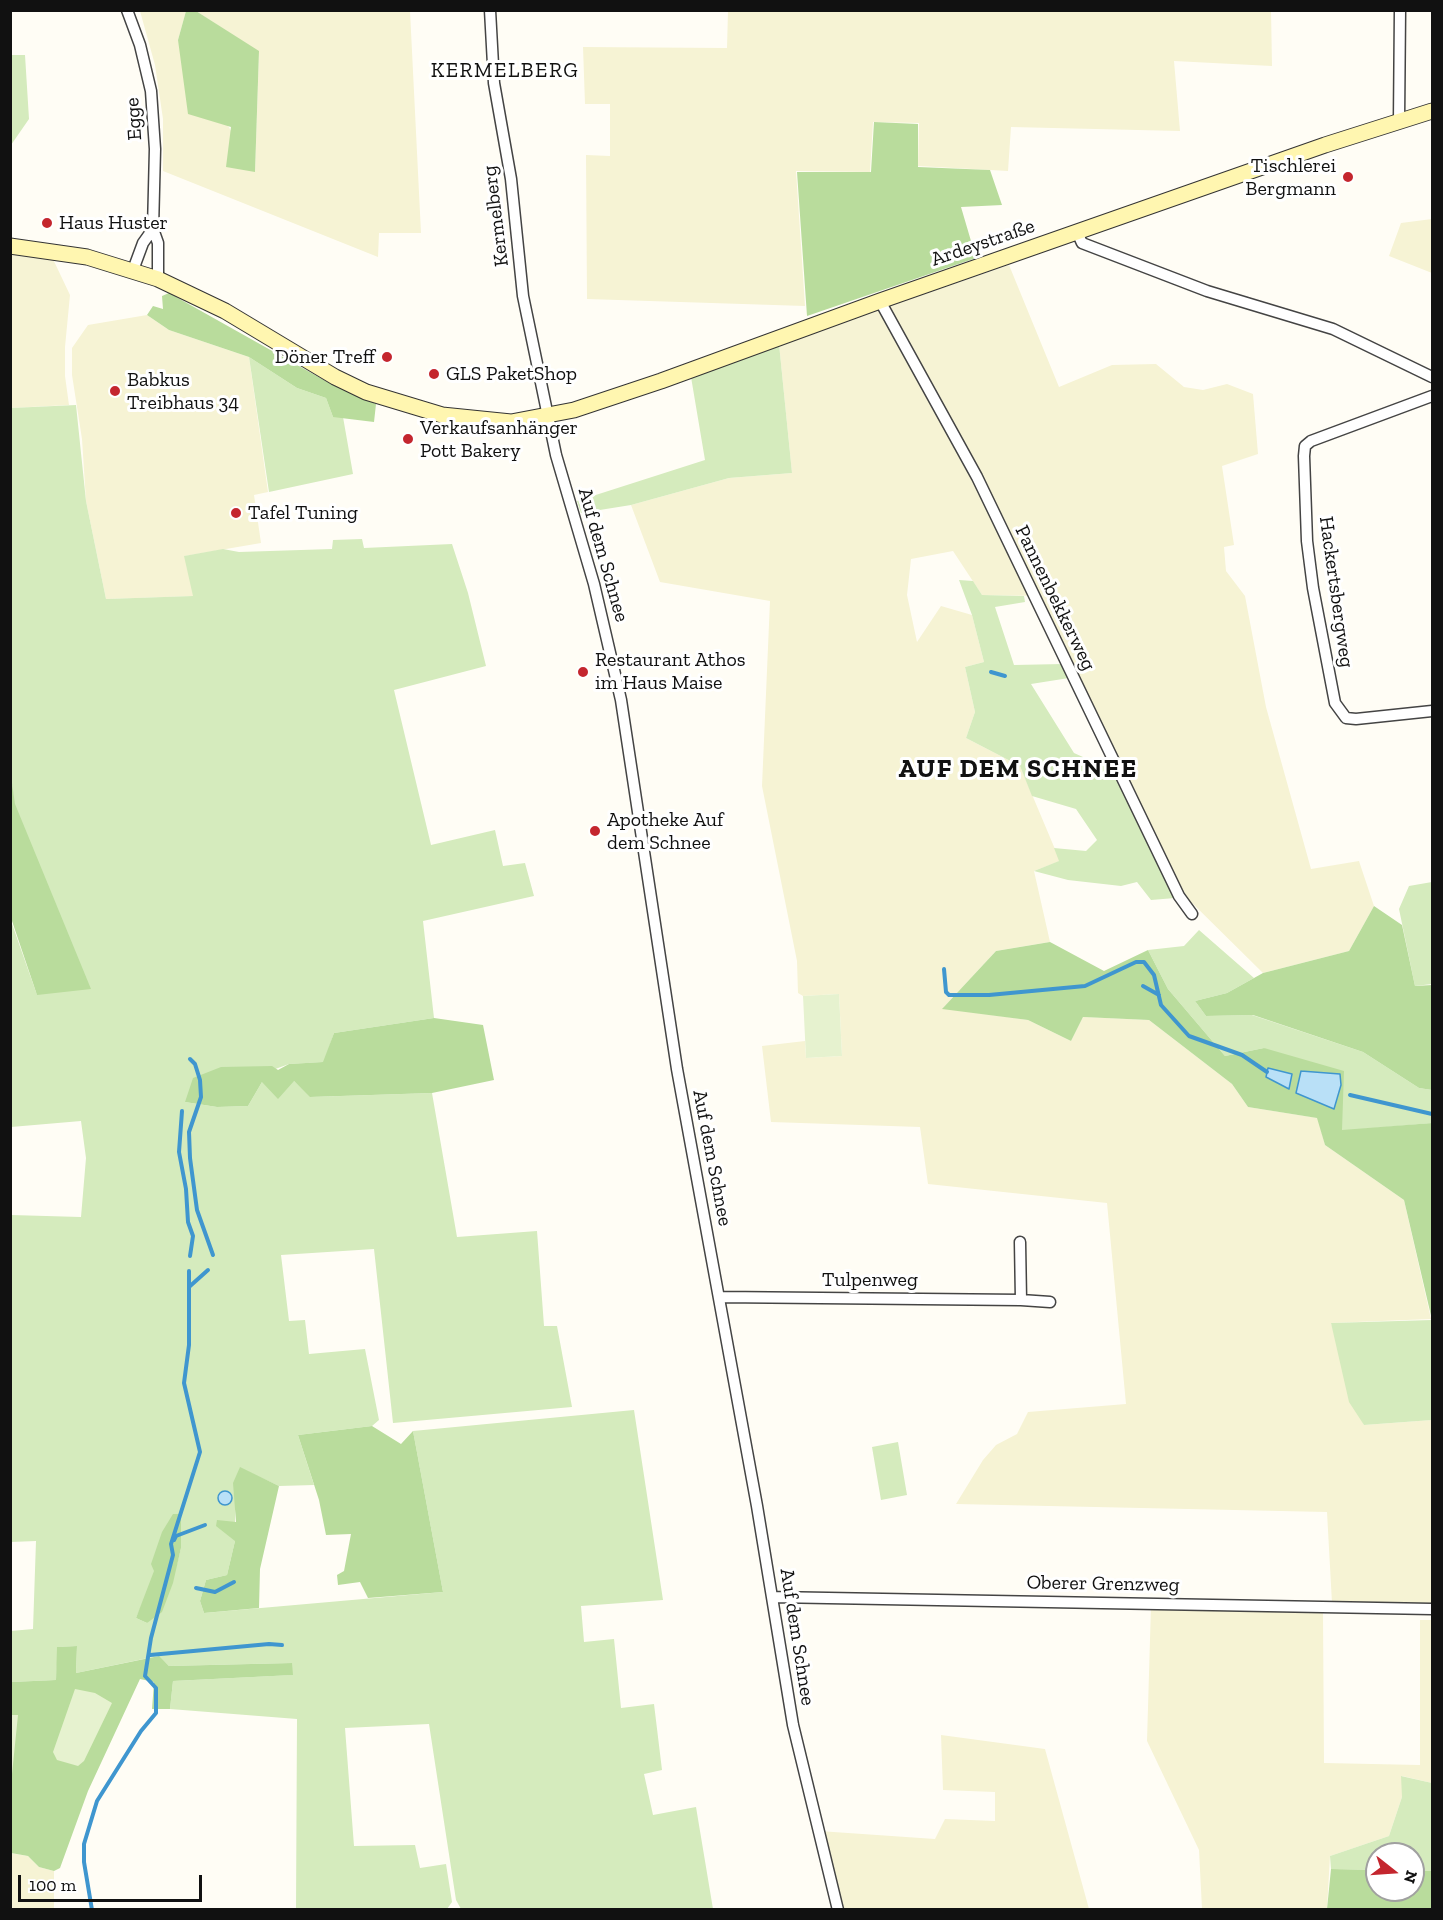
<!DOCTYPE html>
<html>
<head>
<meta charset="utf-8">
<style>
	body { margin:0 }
	#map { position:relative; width:1443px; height:1920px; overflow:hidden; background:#fffdf5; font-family:"Zilla Slab",serif }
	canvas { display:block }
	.frame { position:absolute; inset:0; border:12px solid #111; pointer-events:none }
	.north { position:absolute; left:1365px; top:1842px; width:60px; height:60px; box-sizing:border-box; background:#fff; border:2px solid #a0a0a0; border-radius:50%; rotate:107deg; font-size:16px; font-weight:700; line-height:24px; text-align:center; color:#111 }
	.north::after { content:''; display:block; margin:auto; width:21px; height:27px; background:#c4262e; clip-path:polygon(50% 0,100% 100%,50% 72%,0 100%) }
	.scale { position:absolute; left:18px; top:1875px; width:184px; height:27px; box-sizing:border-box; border:3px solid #111; border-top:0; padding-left:8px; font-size:18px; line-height:21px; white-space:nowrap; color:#111; -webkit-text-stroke:4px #fff; paint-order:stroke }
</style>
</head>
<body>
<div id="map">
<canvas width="1443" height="1920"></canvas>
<div class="frame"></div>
<div class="north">N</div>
<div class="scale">100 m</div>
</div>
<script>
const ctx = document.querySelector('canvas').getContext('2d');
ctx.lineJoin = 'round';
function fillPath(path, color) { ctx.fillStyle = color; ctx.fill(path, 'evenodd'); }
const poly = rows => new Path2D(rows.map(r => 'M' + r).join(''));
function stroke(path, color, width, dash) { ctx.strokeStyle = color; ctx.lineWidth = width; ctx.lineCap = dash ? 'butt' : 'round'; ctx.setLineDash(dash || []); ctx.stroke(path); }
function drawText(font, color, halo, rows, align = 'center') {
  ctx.font = font + ' "Zilla Slab",serif'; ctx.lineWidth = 6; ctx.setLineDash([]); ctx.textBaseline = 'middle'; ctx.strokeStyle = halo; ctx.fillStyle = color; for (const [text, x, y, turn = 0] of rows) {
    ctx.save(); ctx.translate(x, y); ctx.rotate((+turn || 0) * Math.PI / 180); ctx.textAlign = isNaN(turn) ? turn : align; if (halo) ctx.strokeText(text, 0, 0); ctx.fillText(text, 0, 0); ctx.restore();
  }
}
fillPath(poly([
	[1271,10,1272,66,1174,61,1180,131,1011,127,1008,171,918,166,919,123,873,122,870,172,796,171,805,306,587,299,586,155,610,156,610,104,585,104,583,47,727,48,728,11],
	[140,11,186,11,178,40,255,172,259,52,196,11,410,11,421,233,379,233,378,257,163,171,163,119,155,65],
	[1432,219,1432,273,1389,256,1401,223],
	[11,254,52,257,70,295,65,347,65,376,69,405,11,408],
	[1009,265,1059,387,1112,365,1156,364,1184,387,1203,390,1227,384,1253,394,1258,454,1222,466,1234,545,1224,547,1226,571,1245,596,1266,707,1311,869,1359,861,1374,906,1349,951,1263,973,1185,896,1039,596,982,595,953,551,911,559,907,595,917,642,941,606,972,615,984,662,965,667,975,712,966,738,1020,766,1060,861,1034,871,1050,942,996,951,943,1008,1028,1020,1071,1041,1083,1017,1149,1020,1232,1084,1248,1107,1318,1118,1325,1145,1404,1200,1431,1319,1331,1323,1364,1425,1432,1420,1432,1606,1332,1603,1327,1512,956,1504,983,1460,996,1445,1017,1434,1028,1412,1126,1404,1107,1203,928,1184,920,1127,771,1122,762,1046,805,1041,806,1058,842,1056,839,994,803,996,798,993,797,961,762,786,770,601,660,582,631,505,729,478,792,473,779,344],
	[147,315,169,330,249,357,268,492,254,495,261,543,185,556,194,596,106,599,86,501,82,439,72,375,72,348,88,325],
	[1151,1606,1323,1613,1324,1763,1420,1765,1420,1620,1432,1620,1432,1783,1402,1776,1402,1797,1389,1836,1330,1856,1327,1909,1202,1909,1199,1850,1147,1741],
	[941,1735,1045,1749,1089,1909,844,1909,819,1831,935,1839,945,1819,995,1821,995,1792,943,1790],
	[10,1853,28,1856,39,1867,54,1871,54,1909,11,1909]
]), '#f6f3d4');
fillPath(poly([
	[11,55,25,55,29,119,11,145],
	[779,344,792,473,729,478,631,505,581,513,577,501,705,460,691,377],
	[249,357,297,388,326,398,333,417,343,417,353,474,269,492],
	[76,405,86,501,106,599,193,596,184,556,223,549,239,552,332,549,333,540,362,539,364,548,452,544,468,593,486,666,394,690,431,845,495,830,503,866,525,863,534,896,423,921,434,1018,334,1033,324,1062,289,1064,185,1102,217,1107,248,1106,262,1082,294,1081,311,1097,432,1093,457,1237,537,1231,544,1326,557,1326,572,1407,393,1423,374,1249,281,1255,289,1321,305,1320,309,1354,365,1349,379,1420,372,1426,298,1435,314,1485,279,1486,240,1468,235,1507,235,1541,227,1575,206,1580,200,1601,204,1613,443,1592,413,1431,634,1410,663,1600,581,1606,584,1642,614,1639,621,1708,654,1704,662,1770,644,1774,653,1815,696,1807,713,1909,461,1909,456,1900,429,1724,345,1728,354,1846,415,1845,420,1868,446,1864,452,1902,447,1909,296,1909,297,1719,170,1709,173,1681,292,1675,292,1663,169,1666,158,1656,76,1673,77,1646,58,1647,56,1680,11,1682,11,1631,33,1629,36,1541,11,1542,11,1215,81,1217,86,1158,81,1121,11,1127,10,918,37,995,11,776,11,408],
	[181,1514,181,1548,177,1564,147,1623,136,1618],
	[959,580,973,581,982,595,1024,596,1025,602,995,607,1014,665,1063,664,1069,678,1031,684,1074,753,1114,771,1175,898,1151,900,1137,882,1121,886,1068,880,1034,871,1059,861,1054,848,1086,851,1097,840,1076,809,1032,796,1020,766,966,738,975,712,965,667,984,662,972,615],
	[1432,882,1432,984,1415,986,1399,909,1409,886],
	[1199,930,1254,978,1227,993,1195,1001,1206,1016,1252,1015,1363,1052,1419,1088,1432,1090,1432,1123,1341,1131,1264,1048,1225,1056,1168,989,1148,950,1184,946],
	[1432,1320,1432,1420,1364,1425,1349,1402,1331,1323],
	[898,1442,907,1495,881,1500,872,1447],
	[1401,1776,1432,1783,1432,1871,1413,1870,1413,1854,1377,1854,1377,1870,1331,1869,1330,1856,1389,1836,1402,1797]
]), '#d5ebbd');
fillPath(poly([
	[186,11,196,11,259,51,255,172,226,167,231,127,188,114,178,40],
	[874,122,918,124,918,167,990,170,1002,205,961,207,976,258,807,316,797,172,871,172],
	[169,293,331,384,376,404,374,422,333,417,326,398,297,388,249,357,169,330,147,315,153,306,163,309,162,296],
	[11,776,15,804,91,989,37,995,11,918],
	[1374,906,1402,925,1415,986,1432,985,1432,1090,1419,1088,1363,1052,1253,1015,1206,1016,1195,1001,1227,993,1263,973,1349,951],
	[1050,942,1104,971,1148,950,1168,989,1225,1056,1264,1048,1344,1071,1342,1130,1432,1123,1432,1320,1404,1200,1325,1145,1317,1118,1248,1107,1232,1084,1149,1020,1083,1017,1071,1041,1028,1020,942,1009,996,951],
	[434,1018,483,1025,494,1080,432,1093,310,1097,294,1081,278,1099,262,1082,248,1106,217,1107,185,1102,193,1078,221,1067,272,1066,278,1070,289,1064,323,1062,334,1033],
	[372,1426,401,1444,413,1431,443,1592,368,1598,360,1582,338,1585,337,1575,344,1571,351,1534,326,1535,319,1500,298,1435],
	[240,1467,279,1486,260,1569,259,1608,204,1613,200,1601,206,1580,227,1575,235,1541,216,1526,217,1520,236,1522,233,1483],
	[173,1514,181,1514,181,1548,173,1583,162,1612,147,1623,136,1618,154,1571,151,1564,162,1532],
	[77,1646,76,1673,159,1656,169,1666,292,1663,293,1675,173,1681,170,1709,152,1709,154,1682,140,1679,88,1791,60,1868,54,1871,39,1867,28,1856,11,1853,11,1773,17,1715,11,1715,11,1682,56,1680,57,1647],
	[1331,1869,1377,1870,1377,1890,1413,1890,1413,1870,1432,1871,1432,1909,1327,1909]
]), '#b9dc9c');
fillPath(poly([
	[839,994,842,1056,806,1058,803,996],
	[75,1689,95,1693,112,1703,84,1761,78,1766,57,1760,53,1752],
	[11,1715,18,1715,12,1774,10,1773]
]), '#e6f2cf');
const water = poly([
	[1268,1068,1292,1074,1289,1089,1266,1077,1268,1068],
	[1301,1071,1340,1074,1341,1085,1334,1109,1296,1093,1301,1071],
	'218 1498a7 7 0 1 1 14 0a7 7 0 1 1-14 0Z'
]);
fillPath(water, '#b9e0f7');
stroke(water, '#3f96cf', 1.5);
stroke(poly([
	[991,672,1005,676],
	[944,969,946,992,949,995,989,995,1085,986,1136,962,1144,962,1154,975,1161,1005,1189,1036,1242,1055,1267,1072],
	[1143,986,1159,995],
	[190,1059,195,1064,200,1080,201,1097,189,1132,190,1158,197,1210,213,1255],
	[1350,1095,1432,1114],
	[182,1111,179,1152,186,1189,188,1222,193,1236,190,1256],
	[189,1271,189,1287],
	[174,1540,176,1536,205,1525],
	[196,1588,215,1592,234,1582],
	[150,1655,269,1644,282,1645],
	[92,1910,84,1862,84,1844,97,1801,141,1731,156,1713,156,1688,145,1676,151,1638,173,1555,171,1544,200,1452,184,1383,189,1345,189,1287,208,1270]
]), '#3f96cf', 4);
const minor = poly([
	[127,10,140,45,151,91,155,149,153,229,158,243,158,279],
	[490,10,494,83,511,179,523,296,556,455,594,584,621,700,677,1069,757,1506,793,1725,838,1910],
	[1399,121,1400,10],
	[1077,232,1082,243,1207,291,1333,329,1432,377],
	[133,270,143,243,153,229],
	[880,301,977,477,1179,896,1192,914],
	[1432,396,1311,441,1305,446,1304,456,1307,541,1313,588,1335,703,1346,718,1356,719,1432,711],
	[720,1297,1021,1300,1020,1242],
	[1021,1300,1050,1302],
	[773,1597,1432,1609]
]);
const secondary = poly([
	[10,246,87,257,158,279,225,311,335,377,366,392,442,415,511,422,574,410,661,381,880,301,1325,145,1432,111]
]);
stroke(minor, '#444', 13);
stroke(secondary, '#333', 17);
stroke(minor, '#fff', 10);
stroke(secondary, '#fff6b0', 15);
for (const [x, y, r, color] of [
	[1348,177,6,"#c4262e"],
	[47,223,6,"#c4262e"],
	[387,357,6,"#c4262e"],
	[434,374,6,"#c4262e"],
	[115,391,6,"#c4262e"],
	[408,439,6,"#c4262e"],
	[236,513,6,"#c4262e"],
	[583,672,6,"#c4262e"],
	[595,831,6,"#c4262e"]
]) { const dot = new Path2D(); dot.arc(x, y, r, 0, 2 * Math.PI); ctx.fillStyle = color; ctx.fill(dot); stroke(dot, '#fff', 2); }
drawText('20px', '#111', '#fff', [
	["Egge",134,119,-94],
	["Kermelberg",496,216,-97],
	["Ardeystraße",983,243,-19],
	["Auf dem Schnee",603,555,74],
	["Hackertsbergweg",1336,592,82],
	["Pannenbekkerweg",1055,598,64],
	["Auf dem Schnee",712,1158,79],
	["Tulpenweg",870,1280],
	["Oberer Grenzweg",1103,1584,1],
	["Auf dem Schnee",797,1637,81]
]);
drawText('20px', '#111', '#fff', [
	["Tischlerei",1336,166,"right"],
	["Bergmann",1336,189,"right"],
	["Haus Huster",59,223],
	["Döner Treff",375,357,"right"],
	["GLS PaketShop",446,374],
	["Babkus",127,380],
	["Treibhaus 34",127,403],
	["Verkaufsanhänger",420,428],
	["Pott Bakery",420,451],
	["Tafel Tuning",248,513],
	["Restaurant Athos",595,660],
	["im Haus Maise",595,683],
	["Apotheke Auf",607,820],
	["dem Schnee",607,843]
], 'left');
ctx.letterSpacing = '1.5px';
drawText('21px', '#111', '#fff', [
	["KERMELBERG",505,71]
]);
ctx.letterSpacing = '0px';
ctx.letterSpacing = '1.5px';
drawText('bold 26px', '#111', '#fff', [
	["AUF DEM SCHNEE",1018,770]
]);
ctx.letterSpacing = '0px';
</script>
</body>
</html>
